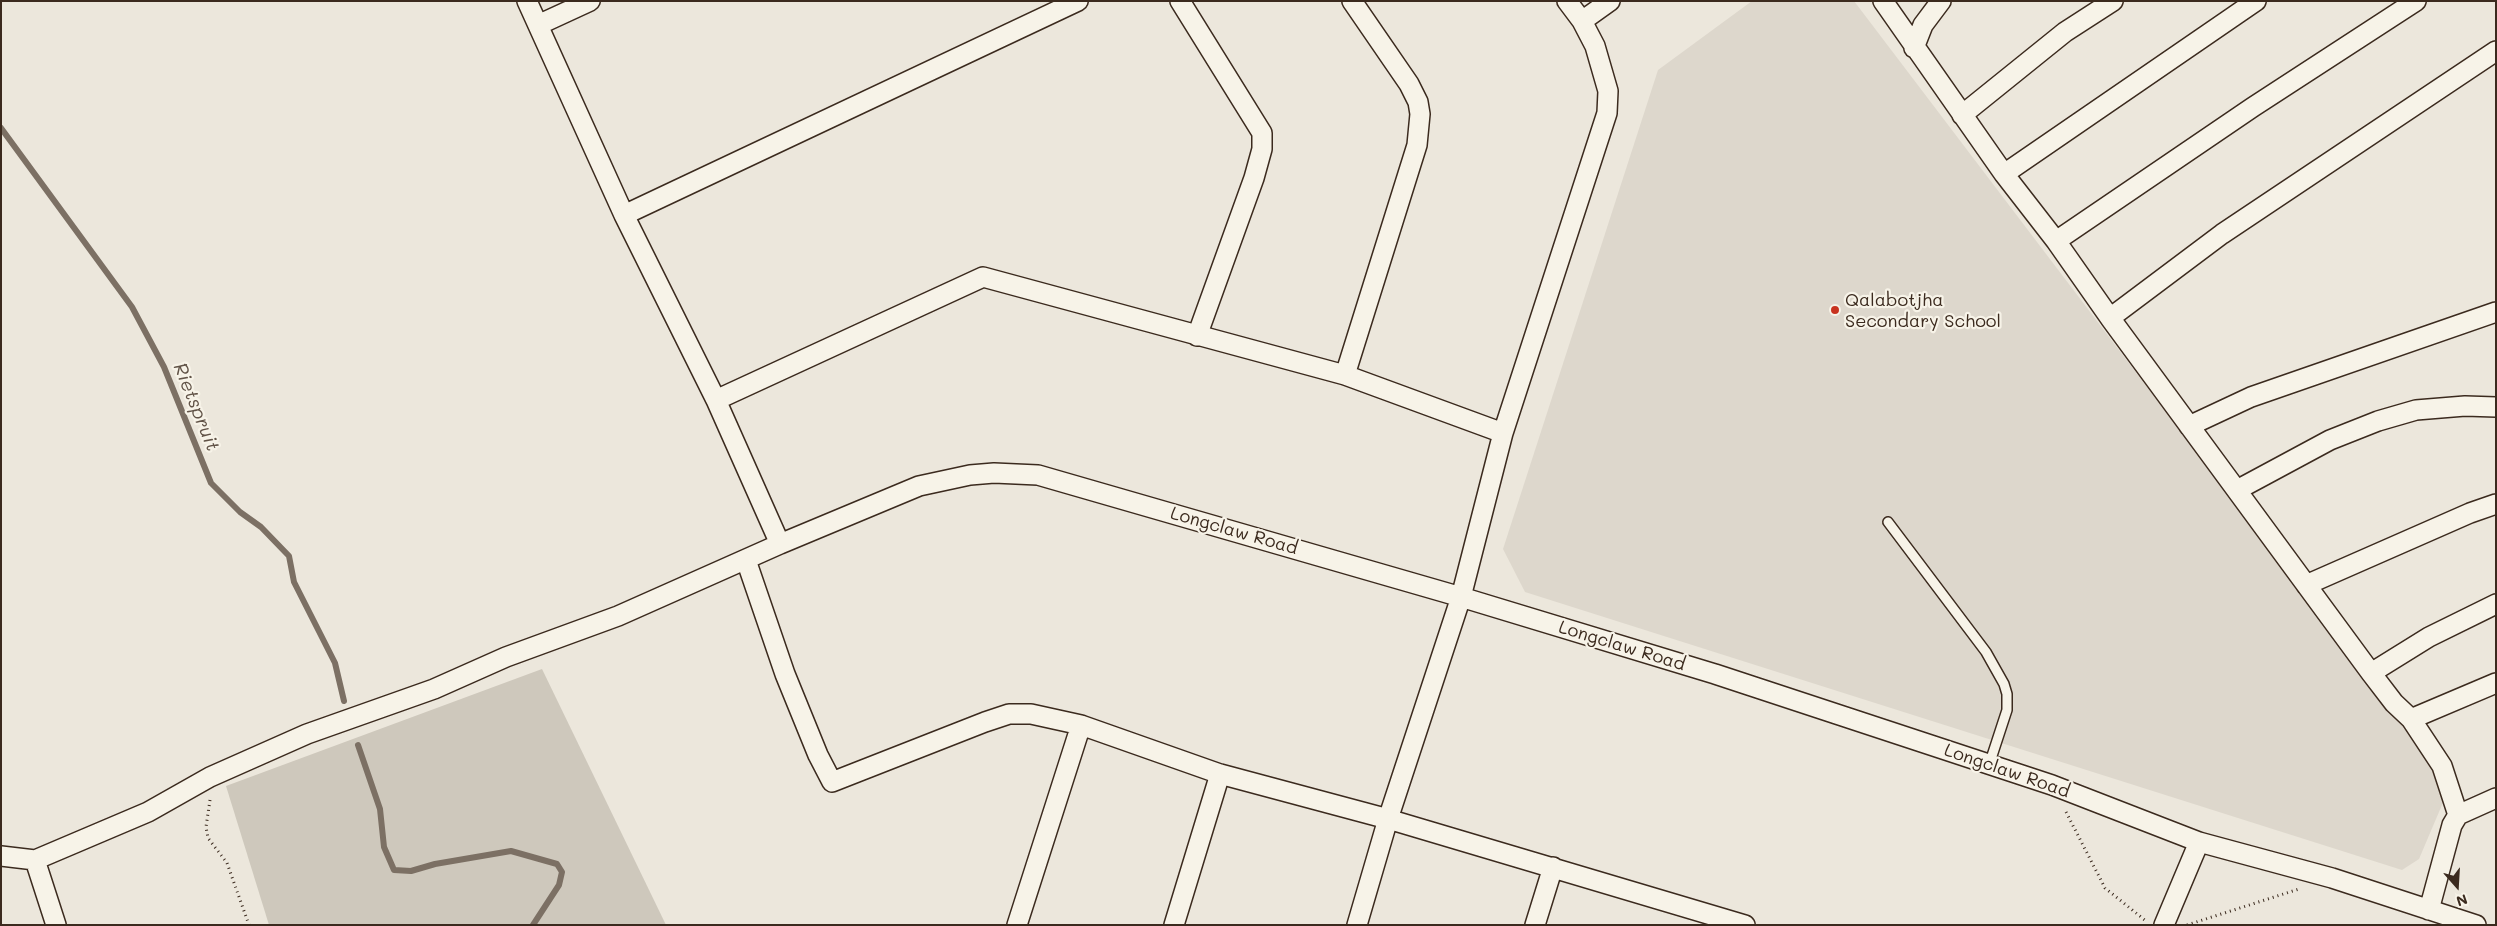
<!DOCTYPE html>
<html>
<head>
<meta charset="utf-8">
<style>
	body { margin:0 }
	#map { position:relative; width:2497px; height:926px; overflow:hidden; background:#ece7dc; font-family:Mali,sans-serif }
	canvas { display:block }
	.frame { position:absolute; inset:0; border:2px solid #3b2a1e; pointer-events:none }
	.north { position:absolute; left:2432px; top:861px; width:50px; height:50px; -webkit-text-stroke:4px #f7f3e8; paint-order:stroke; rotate:161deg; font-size:14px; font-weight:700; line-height:20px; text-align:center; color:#3b2a1e }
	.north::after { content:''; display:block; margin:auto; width:18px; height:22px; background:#3b2a1e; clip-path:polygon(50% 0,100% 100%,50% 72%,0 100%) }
</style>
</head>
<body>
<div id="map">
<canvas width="2497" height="926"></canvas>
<div class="frame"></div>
<div class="north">N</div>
</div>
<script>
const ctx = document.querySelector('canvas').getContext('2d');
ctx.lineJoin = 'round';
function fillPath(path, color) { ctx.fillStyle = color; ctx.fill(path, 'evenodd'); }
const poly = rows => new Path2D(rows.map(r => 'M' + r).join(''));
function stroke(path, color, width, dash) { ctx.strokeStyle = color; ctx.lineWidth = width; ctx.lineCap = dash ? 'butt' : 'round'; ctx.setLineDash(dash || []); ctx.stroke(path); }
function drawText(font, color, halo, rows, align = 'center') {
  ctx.font = font + ' Mali,sans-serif'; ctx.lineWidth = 4.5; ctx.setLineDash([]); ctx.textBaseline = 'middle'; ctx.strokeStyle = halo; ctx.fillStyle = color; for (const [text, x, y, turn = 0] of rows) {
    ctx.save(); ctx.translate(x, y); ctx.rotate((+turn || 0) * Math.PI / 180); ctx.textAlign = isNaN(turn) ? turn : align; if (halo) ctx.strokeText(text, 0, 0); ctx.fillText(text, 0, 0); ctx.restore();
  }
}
fillPath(poly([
	[1752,1,1854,1,2450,786,2419,859,2402,870,1525,592,1503,549,1658,70]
]), '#ddd7cc');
fillPath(poly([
	[542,669,666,925,269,925,226,786]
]), '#cec8bc');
stroke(poly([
	[1,128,132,307,164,367,211,483,240,512,261,527,289,556,294,582,335,663,344,701],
	[358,745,380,809,384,847,394,870,411,871,435,864,511,851,557,864,562,872,559,885,533,925]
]), '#7c7064', 6);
const service = poly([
	[1888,522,1986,652,2004,684,2007,694,2007,710,1989,765]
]);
const minor = poly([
	[527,1,624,215,716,400,780,544],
	[1180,1,1262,133,1262,149,1254,178,1197,336],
	[1883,1,2004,174,2056,241,2110,318,2371,673,2394,703,2411,719,2442,766,2458,815],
	[1582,21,1610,1],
	[538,25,590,1],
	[1914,48,1923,25,1941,1],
	[1962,115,2065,32,2113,1],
	[2004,174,2256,1],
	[624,215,1078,1],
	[2056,241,2253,107,2416,1],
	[2110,318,2222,234,2496,51],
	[1345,375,1417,145,1420,114,1418,102,1409,84,1352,1],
	[716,400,983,277,1345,375,1503,433],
	[2189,426,2251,397,2496,312],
	[2237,490,2330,440,2378,421,2416,410,2465,406,2496,407],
	[746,560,785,674,818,755,832,782,985,722,1009,714,1031,714,1081,725,1220,774,1388,819,1745,925],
	[2306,585,2470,513,2496,504],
	[2371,673,2429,637,2496,604],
	[2411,719,2496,683],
	[1,856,35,860,148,812,210,777,307,734,434,689,506,657,618,616,780,544,919,486,970,475,994,473,1038,475,1461,597,1715,674,2052,785,2199,842,2332,878,2476,925],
	[35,860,56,925],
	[2429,910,2452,825,2458,815,2496,798],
	[1017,925,1081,725],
	[1174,925,1220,774],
	[1357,925,1388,819,1461,597,1503,433,1607,113,1608,91,1595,46,1582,21,1567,1],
	[1535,925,1553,867],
	[2164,925,2199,842]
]);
stroke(service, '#3b2a1e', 12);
stroke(minor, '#3b2a1e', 22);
stroke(poly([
	[210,800,206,827,208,838,227,863,249,925],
	[2066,812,2105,888,2146,921],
	[2187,925,2299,889]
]), '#3b2a1e', 3, [1, 4]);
stroke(service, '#f7f3e8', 9);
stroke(minor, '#f7f3e8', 19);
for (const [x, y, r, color] of [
	[1835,310,5,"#c8321e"]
]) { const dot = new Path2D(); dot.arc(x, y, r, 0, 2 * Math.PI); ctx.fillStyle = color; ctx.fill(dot); stroke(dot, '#f7f3e8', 2); }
drawText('18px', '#3b2a1e', '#f7f3e8', [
	["Qalabotjha",1845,300],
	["Secondary School",1845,321]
], 'left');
drawText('18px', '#3b2a1e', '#f7f3e8', [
	["Longclaw Road",1234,531,16],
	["Longclaw Road",1622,646,17],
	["Longclaw Road",2007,771,19]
]);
drawText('italic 19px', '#615347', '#f7f3e8', [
	["Rietspruit",196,407,68]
]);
</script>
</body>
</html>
